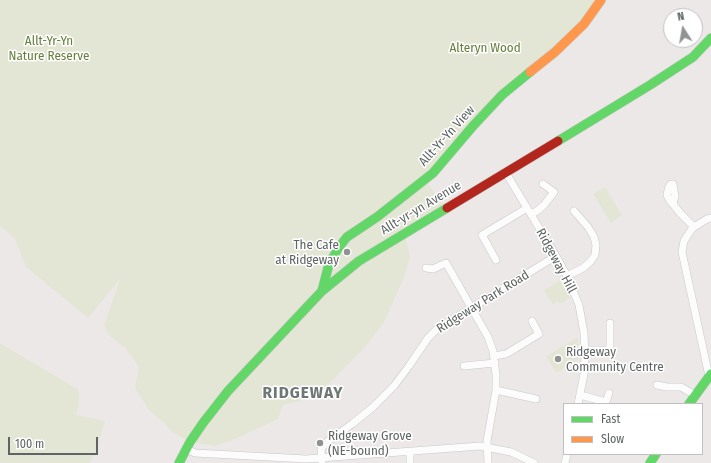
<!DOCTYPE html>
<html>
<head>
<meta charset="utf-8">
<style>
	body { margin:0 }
	#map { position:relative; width:711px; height:463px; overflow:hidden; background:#ede8e8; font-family:"Fira Sans Condensed",sans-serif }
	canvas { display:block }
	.legend { position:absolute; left:563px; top:403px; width:140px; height:52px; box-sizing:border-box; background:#fff; border:1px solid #bfc1c1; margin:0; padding:5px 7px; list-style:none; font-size:12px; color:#5e6564 }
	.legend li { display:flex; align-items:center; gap:8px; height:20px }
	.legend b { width:20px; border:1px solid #bfc1c1 }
	.north { position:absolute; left:663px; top:8px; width:40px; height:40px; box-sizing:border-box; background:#fff; border:1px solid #bfc1c1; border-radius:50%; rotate:349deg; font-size:11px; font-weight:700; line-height:16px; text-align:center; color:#5e6564 }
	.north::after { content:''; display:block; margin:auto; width:14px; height:18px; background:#909392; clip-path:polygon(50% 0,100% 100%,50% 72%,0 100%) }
	.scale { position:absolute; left:8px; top:437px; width:90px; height:18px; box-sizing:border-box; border:2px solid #5e6564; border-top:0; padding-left:5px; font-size:12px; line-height:14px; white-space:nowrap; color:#5e6564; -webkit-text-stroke:3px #fff; paint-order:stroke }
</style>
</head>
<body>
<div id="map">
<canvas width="711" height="463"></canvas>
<ul class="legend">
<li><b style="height:5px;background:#63d668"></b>Fast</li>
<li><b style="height:5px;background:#ff974d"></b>Slow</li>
</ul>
<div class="north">N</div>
<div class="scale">100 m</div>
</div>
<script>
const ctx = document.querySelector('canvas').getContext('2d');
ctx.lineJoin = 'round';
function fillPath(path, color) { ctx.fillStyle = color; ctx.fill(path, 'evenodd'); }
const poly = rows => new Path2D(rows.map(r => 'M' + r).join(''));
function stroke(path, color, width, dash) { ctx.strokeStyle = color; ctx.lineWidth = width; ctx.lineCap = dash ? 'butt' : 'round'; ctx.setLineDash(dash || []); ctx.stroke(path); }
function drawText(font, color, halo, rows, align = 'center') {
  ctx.font = font + ' "Fira Sans Condensed",sans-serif'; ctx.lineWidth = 3; ctx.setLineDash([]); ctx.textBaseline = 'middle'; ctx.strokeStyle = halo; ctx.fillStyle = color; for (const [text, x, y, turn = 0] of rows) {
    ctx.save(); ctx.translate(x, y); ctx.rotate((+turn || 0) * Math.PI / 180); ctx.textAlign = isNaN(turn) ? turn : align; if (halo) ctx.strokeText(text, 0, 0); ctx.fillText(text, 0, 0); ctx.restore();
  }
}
fillPath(poly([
	[0,0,601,0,584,24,532,70,425,179,445,209,405,233,410,258,404,278,384,322,366,346,329,384,304,400,283,405,278,419,235,439,215,446,190,442,172,432,164,423,149,410,135,388,139,367,126,349,109,335,104,325,120,279,88,318,26,267,15,239,0,226],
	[605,187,622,215,611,223,593,194],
	[562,279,570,298,562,303,557,302,553,305,544,290],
	[578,337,579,359,556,373,546,356],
	[0,343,79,390,79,405,76,415,105,421,95,454,89,463,0,463]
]), '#e3e6d4');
const street = poly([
	[506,173,556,256,567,276,579,305,584,333,585,356,584,374,578,404],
	[673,204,675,196,673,184,671,184,669,187,668,190,667,195,670,201,673,204,680,213,694,227],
	[531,214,537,211,544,205,554,192,543,184],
	[496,260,482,235,527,208],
	[426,268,433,269,446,263,488,337,493,351,496,375,496,390,487,441,488,463],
	[567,276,583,268,590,262,595,255,596,245,594,237,588,227,574,211],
	[585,350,610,350,610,323],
	[494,356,506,354,539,334,532,321],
	[464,366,495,363],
	[709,376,682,252,684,241,691,230,694,227,707,219,711,218],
	[657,385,667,387,681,387,695,395],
	[496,390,536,399],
	[580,395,606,402,609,393],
	[186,449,195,453,306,459,480,446,511,452,534,463],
	[410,452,410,463],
	[322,463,321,449,328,441,352,424,373,407,394,386,409,366,428,338,437,329,556,256],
	[565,463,567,454]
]);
const fast = poly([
	[558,141,650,85,693,57,711,38],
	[322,291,329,264,339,247,347,237,377,217,433,173,473,126,502,95,530,72],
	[689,404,711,374],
	[179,463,190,442,203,423,228,391,322,291,359,261,447,208],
	[650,463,656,454]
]);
const slow = poly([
	[530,72,555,52,584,24,601,0]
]);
const jam = poly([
	[447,208,558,141]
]);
stroke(street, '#c8c7c7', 8);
stroke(fast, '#c7c7c6', 10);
stroke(slow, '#c7c7c6', 10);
stroke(jam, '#c7c7c6', 10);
stroke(street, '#fcfcfc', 7);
stroke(fast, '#63d668', 9);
stroke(slow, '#ff974d', 9);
stroke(jam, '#b3261e', 9);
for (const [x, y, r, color] of [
	[347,252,4,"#909392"],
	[558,359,4,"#909392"],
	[320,443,4,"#909392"]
]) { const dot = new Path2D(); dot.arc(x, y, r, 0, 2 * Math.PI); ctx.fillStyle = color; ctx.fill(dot); stroke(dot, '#fff', 1.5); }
drawText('13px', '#667f3b', '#fff', [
	["Allt-Yr-Yn",49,41],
	["Nature Reserve",49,56],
	["Alteryn Wood",485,48]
]);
drawText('13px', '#5e6564', '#fff', [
	["Allt-Yr-Yn View",447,136,-48],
	["Allt-yr-yn Avenue",421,208,-31],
	["Ridgeway Hill",556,261,62],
	["Ridgeway Park Road",483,302,-32]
]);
drawText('13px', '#5e6564', '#fff', [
	["The Cafe",339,245,"right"],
	["at Ridgeway",339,260,"right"],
	["Ridgeway",566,352],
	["Community Centre",566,367],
	["Ridgeway Grove",328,436],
	["(NE-bound)",328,451]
], 'left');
ctx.letterSpacing = '1px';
drawText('bold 17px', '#6f7776', '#fff', [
	["RIDGEWAY",303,393]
]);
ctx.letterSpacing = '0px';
</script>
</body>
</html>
